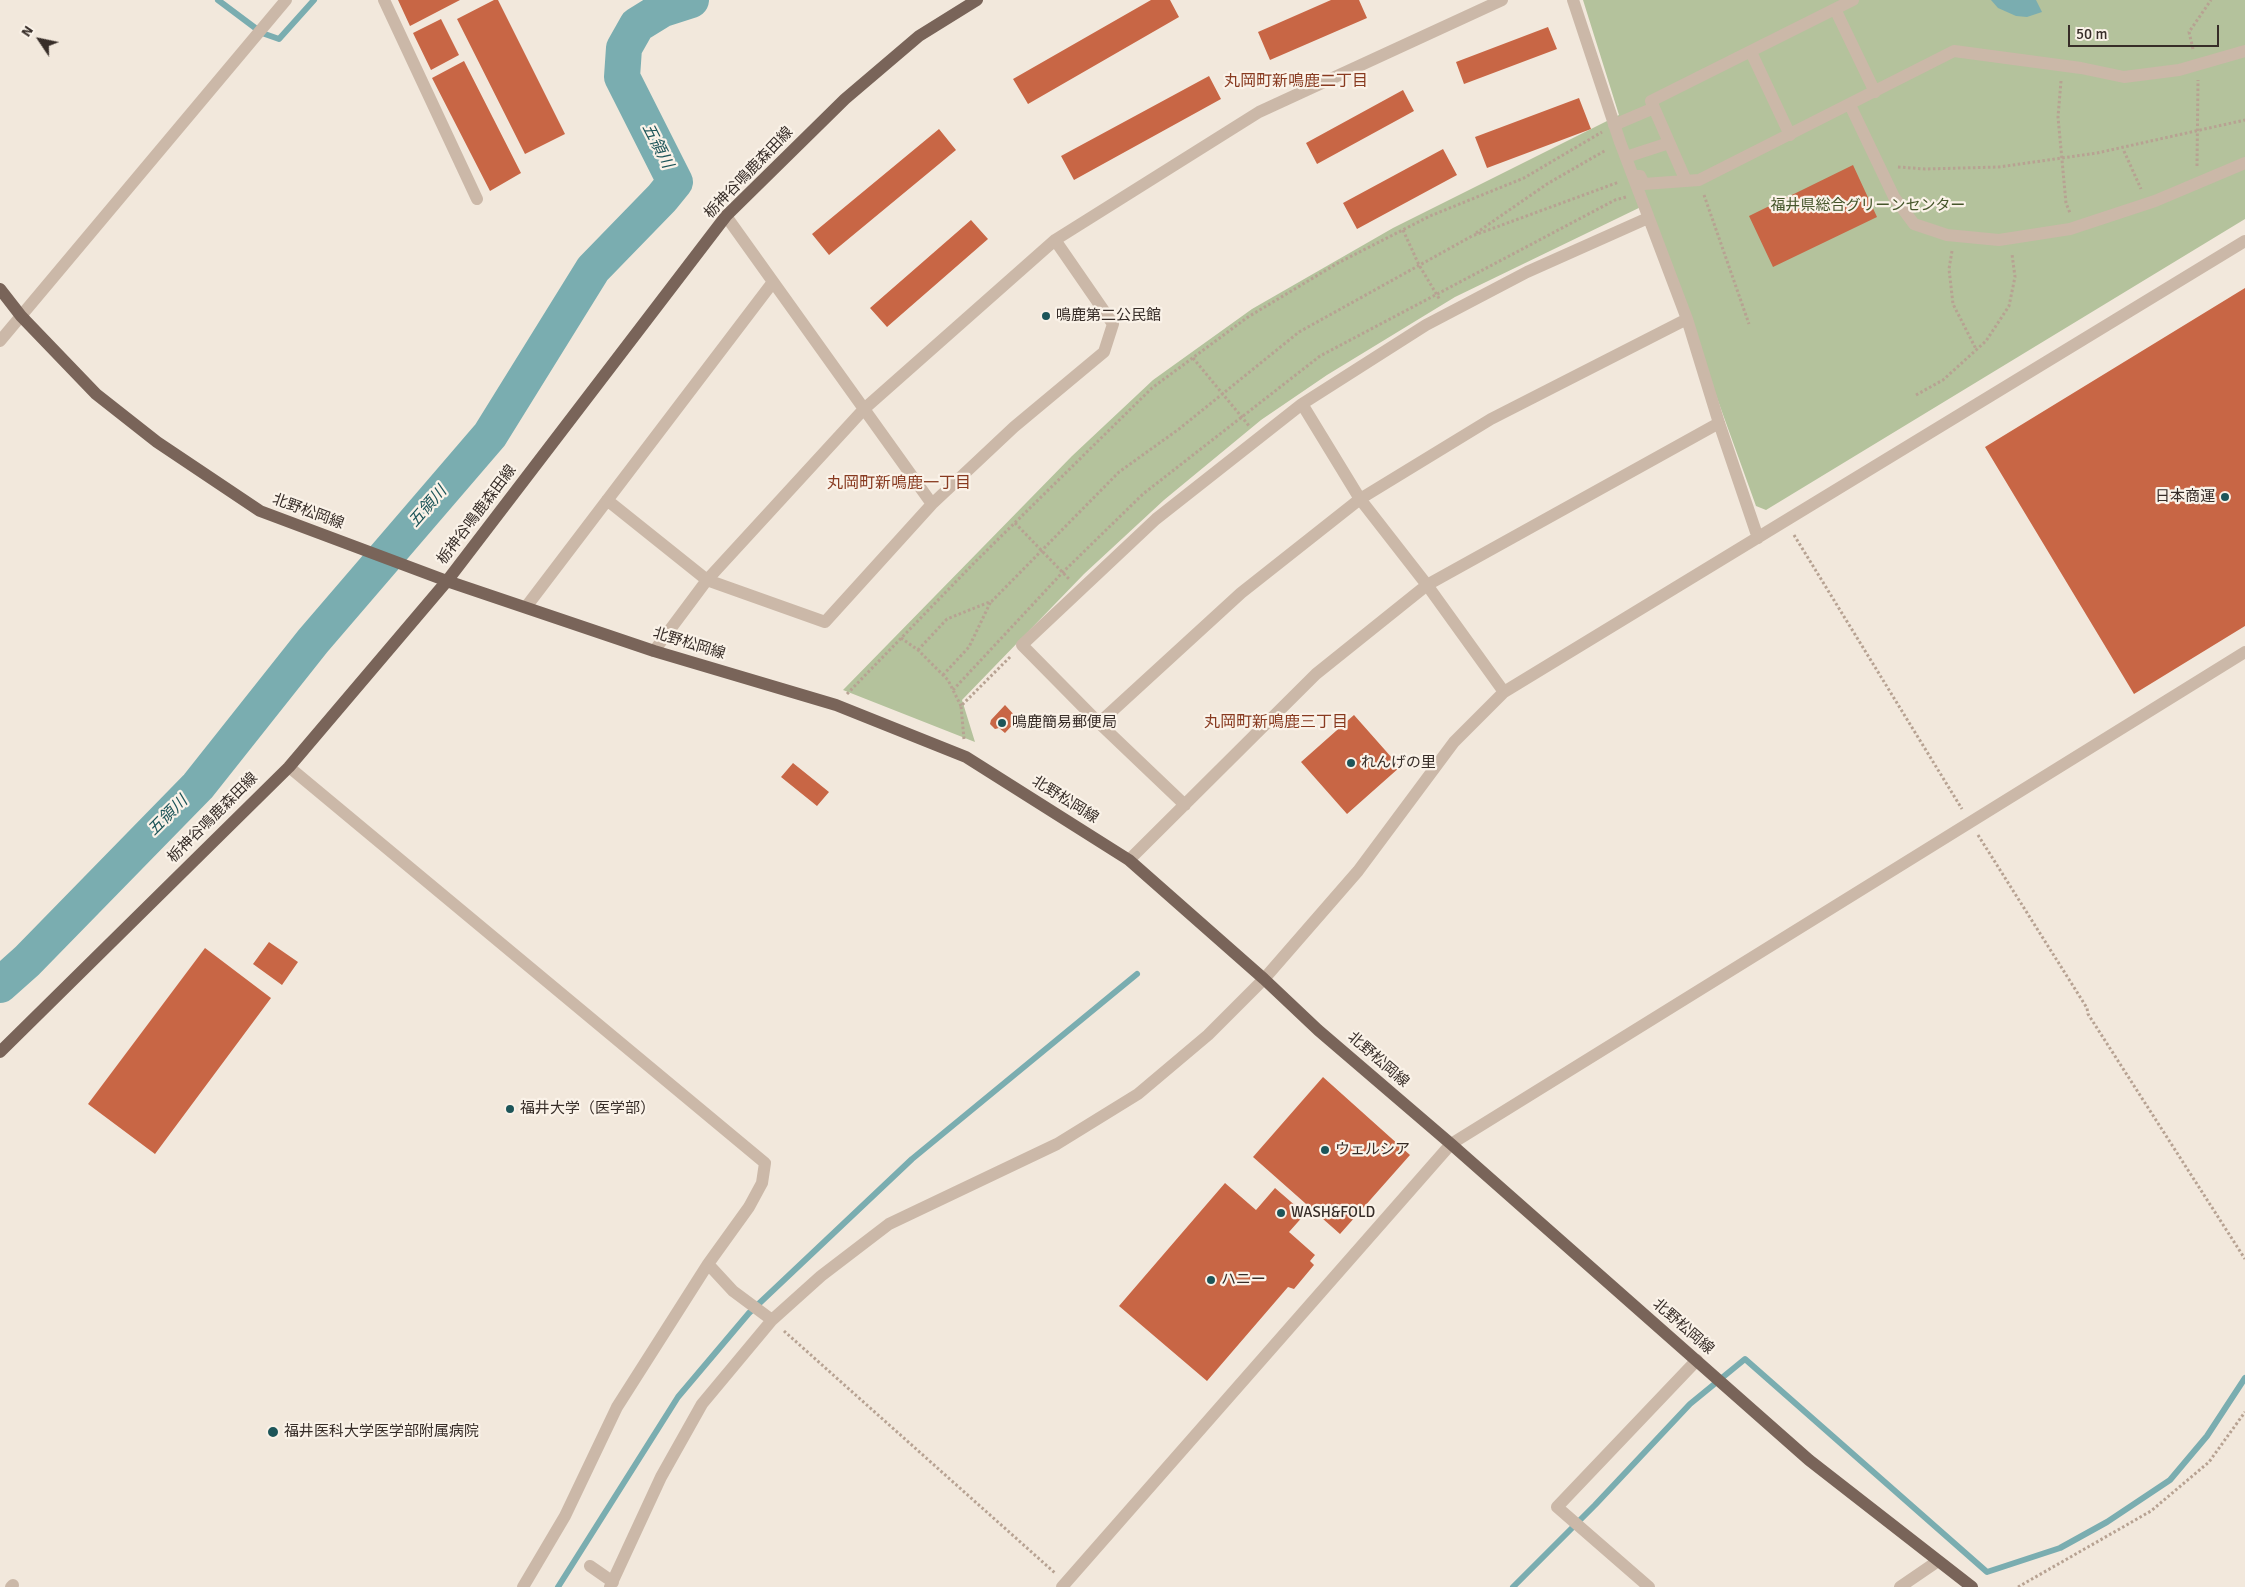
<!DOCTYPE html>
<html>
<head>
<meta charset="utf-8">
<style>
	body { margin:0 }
	#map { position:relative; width:2245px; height:1587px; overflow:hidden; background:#f2e8dc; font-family:Signika,sans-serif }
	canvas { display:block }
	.north { position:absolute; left:15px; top:15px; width:50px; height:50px; -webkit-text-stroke:4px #faf2e8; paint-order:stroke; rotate:304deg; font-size:14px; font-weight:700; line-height:20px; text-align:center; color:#372d28 }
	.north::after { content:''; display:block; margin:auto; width:18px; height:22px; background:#372d28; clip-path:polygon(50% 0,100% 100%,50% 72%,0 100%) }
	.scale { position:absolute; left:2068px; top:25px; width:151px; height:22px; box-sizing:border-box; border:2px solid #372d28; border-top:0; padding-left:6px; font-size:15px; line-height:18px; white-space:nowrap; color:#372d28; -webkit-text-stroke:4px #faf2e8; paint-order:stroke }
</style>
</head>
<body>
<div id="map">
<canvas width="2245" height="1587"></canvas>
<div class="north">N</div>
<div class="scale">50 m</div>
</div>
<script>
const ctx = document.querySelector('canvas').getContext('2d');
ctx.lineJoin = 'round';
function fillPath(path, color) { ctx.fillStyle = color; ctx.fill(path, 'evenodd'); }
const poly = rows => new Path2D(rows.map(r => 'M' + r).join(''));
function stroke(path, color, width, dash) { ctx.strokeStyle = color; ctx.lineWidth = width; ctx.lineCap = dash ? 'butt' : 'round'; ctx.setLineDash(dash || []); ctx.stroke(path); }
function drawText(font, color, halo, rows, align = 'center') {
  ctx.font = font + ' Signika,"Noto Sans JP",sans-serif'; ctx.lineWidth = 4.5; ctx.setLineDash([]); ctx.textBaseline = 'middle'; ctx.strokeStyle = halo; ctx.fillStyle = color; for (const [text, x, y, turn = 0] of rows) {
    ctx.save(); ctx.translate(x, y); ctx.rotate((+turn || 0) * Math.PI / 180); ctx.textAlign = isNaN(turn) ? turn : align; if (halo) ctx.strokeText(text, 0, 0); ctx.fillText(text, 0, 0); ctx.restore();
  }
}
fillPath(poly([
	[1583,0,2245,0,2245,219,1766,510,1756,506,1647,204,1455,297,1327,375,1261,420,1164,500,1084,574,962,700,975,742,843,690,1072,456,1153,380,1252,309,1393,228,1619,115]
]), '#b4c29c');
fillPath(poly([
	[1991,0,2036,0,2042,12,2027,17,2016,16,1998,8]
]), '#7aadb0');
stroke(poly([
	[218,0,262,33,279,39,314,0],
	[558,1587,678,1397,749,1313,912,1159,1137,974],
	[1513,1587,1595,1505,1690,1404,1745,1359,1987,1572,2060,1548,2107,1522,2170,1480,2207,1436,2245,1378]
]), '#7aadb0', 6);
stroke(poly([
	[0,985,27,961,198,786,313,641,490,435,593,269,662,198,675,182,622,77,624,48,637,25,663,9,691,0]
]), '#7aadb0', 36);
fillPath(poly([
	[398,0,460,0,410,26],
	[494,0,498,0,565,134,525,154,457,19],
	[1151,0,1170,0,1179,17,1028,104,1013,79],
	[1331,0,1359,0,1367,18,1270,60,1258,32],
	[441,19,459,55,431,70,413,33],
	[1548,27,1557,49,1464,84,1456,62],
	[464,61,521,173,490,191,432,78],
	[1209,76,1221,99,1074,180,1061,156],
	[1403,90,1414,111,1317,164,1306,143],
	[1579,98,1591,129,1487,168,1475,137],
	[939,129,956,150,829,255,812,234],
	[1443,149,1457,175,1357,229,1343,203],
	[1853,165,1877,217,1773,267,1749,216],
	[971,220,988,239,887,327,870,308],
	[2245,288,2245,626,2134,694,1985,447],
	[1005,705,1018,719,1005,733,999,728,995,729,990,724,991,720],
	[1354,715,1400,767,1347,814,1301,762],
	[793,763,829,792,817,806,781,777],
	[269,942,298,962,282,985,253,964],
	[205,948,271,998,155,1154,88,1104],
	[1323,1077,1410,1155,1340,1234,1253,1157],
	[1225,1183,1256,1210,1275,1188,1305,1214,1289,1232,1315,1255,1310,1261,1314,1265,1294,1289,1288,1287,1207,1381,1119,1306]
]), '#c86645');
stroke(poly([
	[2193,49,2189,32,2211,0],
	[2061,81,2058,117,2066,203,2070,213],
	[2124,151,2141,189],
	[2197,166,2198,80],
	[1898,167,1925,169,1999,167,2097,153,2245,120],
	[1704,195,1749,324],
	[1403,230,1419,265,1440,300],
	[1476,233,1547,184,1606,150],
	[1952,251,1949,269,1953,304,1976,349],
	[1193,358,1250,427],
	[1916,395,1943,380,1986,341,2009,306,2015,277,2012,254],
	[1015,523,1069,579],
	[1794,535,1962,809],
	[901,638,918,650,948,680,961,706],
	[918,650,947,619,992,601,1119,472,1179,429,1299,332,1472,236,1619,182],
	[943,675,969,647,991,601],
	[953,690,1062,573,1143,494,1320,356,1615,200,1626,197],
	[847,694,974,563,1152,388,1248,317,1338,263,1430,216,1524,178,1602,132],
	[964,739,961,706,1011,656],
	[1978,835,2087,1008,2088,1014,2245,1259],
	[784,1331,1055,1573],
	[2018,1587,2151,1511,2209,1462,2245,1412]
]), '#b7a292', 3, [2.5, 2.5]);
stroke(poly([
	[384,0,477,199],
	[1573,0,1620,142,1687,319,1719,423,1758,538],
	[1835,9,1875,92],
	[1751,52,1790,135],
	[1850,105,1894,197,1914,224,1947,235,1999,240,2070,229,2155,201,2245,163],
	[1614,125,1654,108],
	[1626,157,1669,143],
	[1633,176,1640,176,1644,184,1699,180,1954,51,2081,68,2124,77,2179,70,2245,51],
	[1686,181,1651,101,1853,0],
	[726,216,932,504],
	[0,341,286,0],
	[1302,404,1360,499,1427,585,1504,692],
	[607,500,707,580,825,622,932,504,1014,427,1104,352,1113,324,1055,240],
	[526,607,773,282],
	[654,651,707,580,864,409,1055,240,1259,112,1502,0],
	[1099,723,1241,593,1360,499,1491,419,1687,319],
	[289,767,765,1163,762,1183,749,1207,708,1264,617,1407,565,1516,523,1587],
	[1185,805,1099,723,1022,645,1156,519,1302,404,1426,325,1527,272,1648,218],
	[1129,860,1316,674,1427,585,1719,423],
	[708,1264,733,1291,772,1320],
	[590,1566,613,1582],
	[11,1587,13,1585],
	[610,1587,661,1477,702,1404,772,1320,821,1276,889,1224,1057,1144,1138,1094,1208,1035,1264,979,1358,871,1454,742,1504,692,2245,241],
	[1062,1587,1451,1144,2245,652],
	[1649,1587,1557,1507,1697,1360],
	[1900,1587,1938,1561]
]), '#cbb8a8', 12);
stroke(poly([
	[0,289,21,316,96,394,157,442,260,511,447,581,654,651,836,705,966,757,1129,860,1264,979,1318,1030,1451,1144,1809,1460,1972,1587],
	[0,1052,289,767,447,581,726,216,845,99,919,36,977,0]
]), '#796459', 12);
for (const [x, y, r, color] of [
	[1046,316,5,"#1d5559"],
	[2225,497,5,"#1d5559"],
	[1002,723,5,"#1d5559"],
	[1351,763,5,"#1d5559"],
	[510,1109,5,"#1d5559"],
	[1325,1150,5,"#1d5559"],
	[1281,1213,5,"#1d5559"],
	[1211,1280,5,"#1d5559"],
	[273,1432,6,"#1d5559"]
]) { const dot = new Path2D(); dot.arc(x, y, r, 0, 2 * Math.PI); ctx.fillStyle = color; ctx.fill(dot); stroke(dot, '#faf2e8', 2); }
drawText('15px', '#372d28', '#faf2e8', [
	["栃神谷鳴鹿森田線",749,173,-46],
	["北野松岡線",308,512,20],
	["栃神谷鳴鹿森田線",477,515,-53],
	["北野松岡線",689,644,17],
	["北野松岡線",1065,800,32],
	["栃神谷鳴鹿森田線",213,818,-45],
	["北野松岡線",1378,1060,41],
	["北野松岡線",1683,1327,41]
]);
drawText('15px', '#46562b', '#faf2e8', [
	["福井県総合グリーンセンター",1868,206]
]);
drawText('15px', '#372d28', '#faf2e8', [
	["鳴鹿第二公民館",1056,316],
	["日本商運",2215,497,"right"],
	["鳴鹿簡易郵便局",1012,723],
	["れんげの里",1361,763],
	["福井大学（医学部）",520,1109],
	["ウェルシア",1335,1150],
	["WASH&FOLD",1291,1213],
	["ハニー",1221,1280],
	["福井医科大学医学部附属病院",284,1432]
], 'left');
drawText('16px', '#883a20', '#faf2e8', [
	["丸岡町新鳴鹿二丁目",1296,82],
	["丸岡町新鳴鹿一丁目",899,484],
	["丸岡町新鳴鹿三丁目",1276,723]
]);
drawText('italic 16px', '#1d5559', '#faf2e8', [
	["五領川",657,146,63],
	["五領川",428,507,-49],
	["五領川",168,816,-45]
]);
</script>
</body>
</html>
